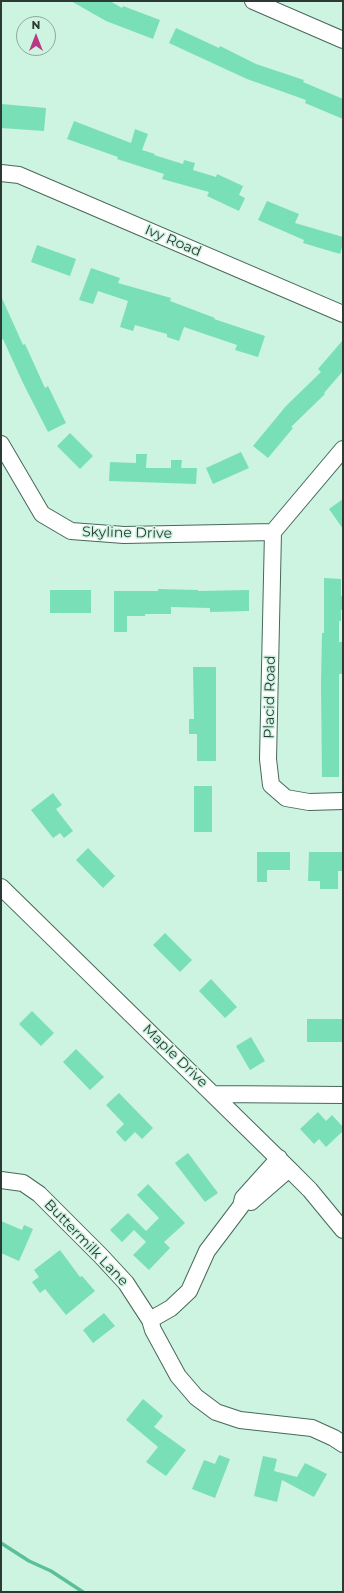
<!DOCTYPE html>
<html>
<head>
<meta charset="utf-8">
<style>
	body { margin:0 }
	#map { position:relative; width:344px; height:1593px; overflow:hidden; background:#cdf3e1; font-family:Montserrat,sans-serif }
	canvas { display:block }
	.frame { position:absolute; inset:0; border:2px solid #2b3a34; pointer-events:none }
	.north { position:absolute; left:16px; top:16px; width:40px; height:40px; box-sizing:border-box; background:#cdf3e1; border:1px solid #8ca99c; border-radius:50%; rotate:0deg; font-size:11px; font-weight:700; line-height:16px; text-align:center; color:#2b3a34 }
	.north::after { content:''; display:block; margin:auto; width:14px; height:18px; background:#ba3984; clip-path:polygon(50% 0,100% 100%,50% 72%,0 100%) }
</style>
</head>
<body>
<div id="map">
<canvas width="344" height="1593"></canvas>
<div class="frame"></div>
<div class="north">N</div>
</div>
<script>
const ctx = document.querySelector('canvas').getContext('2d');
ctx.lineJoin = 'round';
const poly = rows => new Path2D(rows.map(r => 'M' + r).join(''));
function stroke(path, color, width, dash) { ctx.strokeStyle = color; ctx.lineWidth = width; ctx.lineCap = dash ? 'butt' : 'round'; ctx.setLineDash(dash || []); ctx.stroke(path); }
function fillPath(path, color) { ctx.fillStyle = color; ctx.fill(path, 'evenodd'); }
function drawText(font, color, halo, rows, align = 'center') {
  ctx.font = font + ' Montserrat,sans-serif'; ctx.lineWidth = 3; ctx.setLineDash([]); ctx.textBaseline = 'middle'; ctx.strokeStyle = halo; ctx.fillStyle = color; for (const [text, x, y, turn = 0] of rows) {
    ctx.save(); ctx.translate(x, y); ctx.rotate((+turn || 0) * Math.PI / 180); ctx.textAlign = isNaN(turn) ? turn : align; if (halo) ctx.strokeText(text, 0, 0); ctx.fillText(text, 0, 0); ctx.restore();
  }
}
stroke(poly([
	[1,1543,29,1561,51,1571,83,1592]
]), '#59c099', 3.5);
fillPath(poly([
	[71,1,110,1,122,8,123,6,160,20,153,39,106,21],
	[176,28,219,48,220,46,256,64,304,80,303,82,343,99,343,119,305,103,306,100,247,79,169,43],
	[1,104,46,108,44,131,1,128],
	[74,121,131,143,135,129,148,134,142,150,155,154,154,155,183,164,184,160,195,163,193,170,216,177,217,174,243,186,239,195,245,198,239,211,207,196,209,192,162,179,164,174,117,159,118,157,67,139],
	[267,201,299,214,295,223,343,237,343,244,340,254,303,243,304,240,258,220],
	[37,245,76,259,70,276,31,262],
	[91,268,120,278,118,283,171,298,170,301,215,318,214,319,265,336,258,357,235,350,237,345,184,327,179,341,167,337,167,334,135,325,133,331,120,327,128,301,98,291,93,304,79,300],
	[1,296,23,345,25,344,45,388,48,386,66,423,48,432,23,383,3,339,1,340],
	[343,340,343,371,324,393,325,394,291,427,293,428,268,458,253,446,286,406,321,372,318,369],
	[70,433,93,456,80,469,57,446],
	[241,452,249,468,213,484,206,468],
	[136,454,147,454,146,468,171,468,171,460,182,460,181,468,197,468,196,484,109,481,110,462,136,463],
	[343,499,343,529,329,509],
	[324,578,341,579,341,596,343,596,343,610,341,610,341,621,339,621,339,642,342,642,342,674,339,674,339,777,322,777,321,684,322,633,324,633],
	[158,589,198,590,198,591,249,590,249,611,210,612,210,608,171,607,171,614,145,614,145,616,127,616,127,632,114,632,114,591,158,591],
	[50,590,91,590,91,613,50,613],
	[193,667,216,667,216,761,197,761,197,734,189,734,189,719,194,719],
	[194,786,212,786,212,832,194,832],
	[53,793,62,805,56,809,73,831,64,838,60,833,53,838,31,810],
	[88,848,115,876,103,888,76,860],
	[257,852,290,852,290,870,267,870,267,882,257,882],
	[309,852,343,852,343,871,338,871,338,889,320,889,320,881,308,881],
	[165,933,192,960,180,972,153,945],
	[211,979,237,1007,225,1018,199,991],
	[32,1011,54,1033,41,1046,19,1024],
	[307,1019,343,1019,343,1042,307,1042],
	[251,1037,265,1061,250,1070,236,1046],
	[76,1049,104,1077,90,1090,63,1062],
	[119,1093,153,1128,142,1139,135,1132,125,1142,116,1132,124,1124,106,1105],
	[318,1112,326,1121,332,1115,343,1127,343,1131,326,1147,319,1139,314,1144,300,1129],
	[188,1153,218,1193,205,1202,175,1163],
	[148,1184,185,1223,164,1242,170,1248,149,1270,133,1255,146,1242,134,1230,122,1242,110,1230,128,1213,146,1231,159,1218,137,1195],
	[1,1221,22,1230,24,1225,33,1229,19,1261,1,1253],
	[60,1250,80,1277,82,1276,95,1291,66,1315,45,1289,40,1293,32,1282,39,1277,34,1270],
	[104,1313,115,1326,93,1343,83,1330],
	[143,1399,163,1416,154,1427,186,1450,166,1476,146,1462,158,1447,126,1420],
	[219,1455,230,1459,215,1498,192,1489,204,1460,215,1464],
	[263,1456,277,1459,274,1471,297,1477,305,1463,327,1474,314,1497,282,1480,277,1502,254,1496]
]), '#79dfb7');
const minor = poly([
	[253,1,343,40],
	[1,173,19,175,343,314],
	[1,444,42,514,71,531,124,535,273,532],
	[273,532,268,759,271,785,286,798,309,802,343,801],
	[273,532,343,449],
	[1,887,289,1169,310,1190,343,1230],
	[213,1094,343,1095],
	[1,1180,23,1183,39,1194,101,1256,126,1283,150,1320,153,1330,178,1376,196,1397,216,1412,240,1420,312,1428,334,1438,343,1444],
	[251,1202,289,1169],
	[150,1320,171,1308,189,1291,207,1251,241,1206,243,1198,279,1158]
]);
stroke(minor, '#47695a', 18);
stroke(minor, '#fff', 16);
drawText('14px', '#2b3a34', '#cdf3e1', [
	["Ivy Road",173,241,23],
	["Skyline Drive",127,533,1],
	["Placid Road",270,697,-89],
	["Maple Drive",175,1056,44],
	["Buttermilk Lane",86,1243,46]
]);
</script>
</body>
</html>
